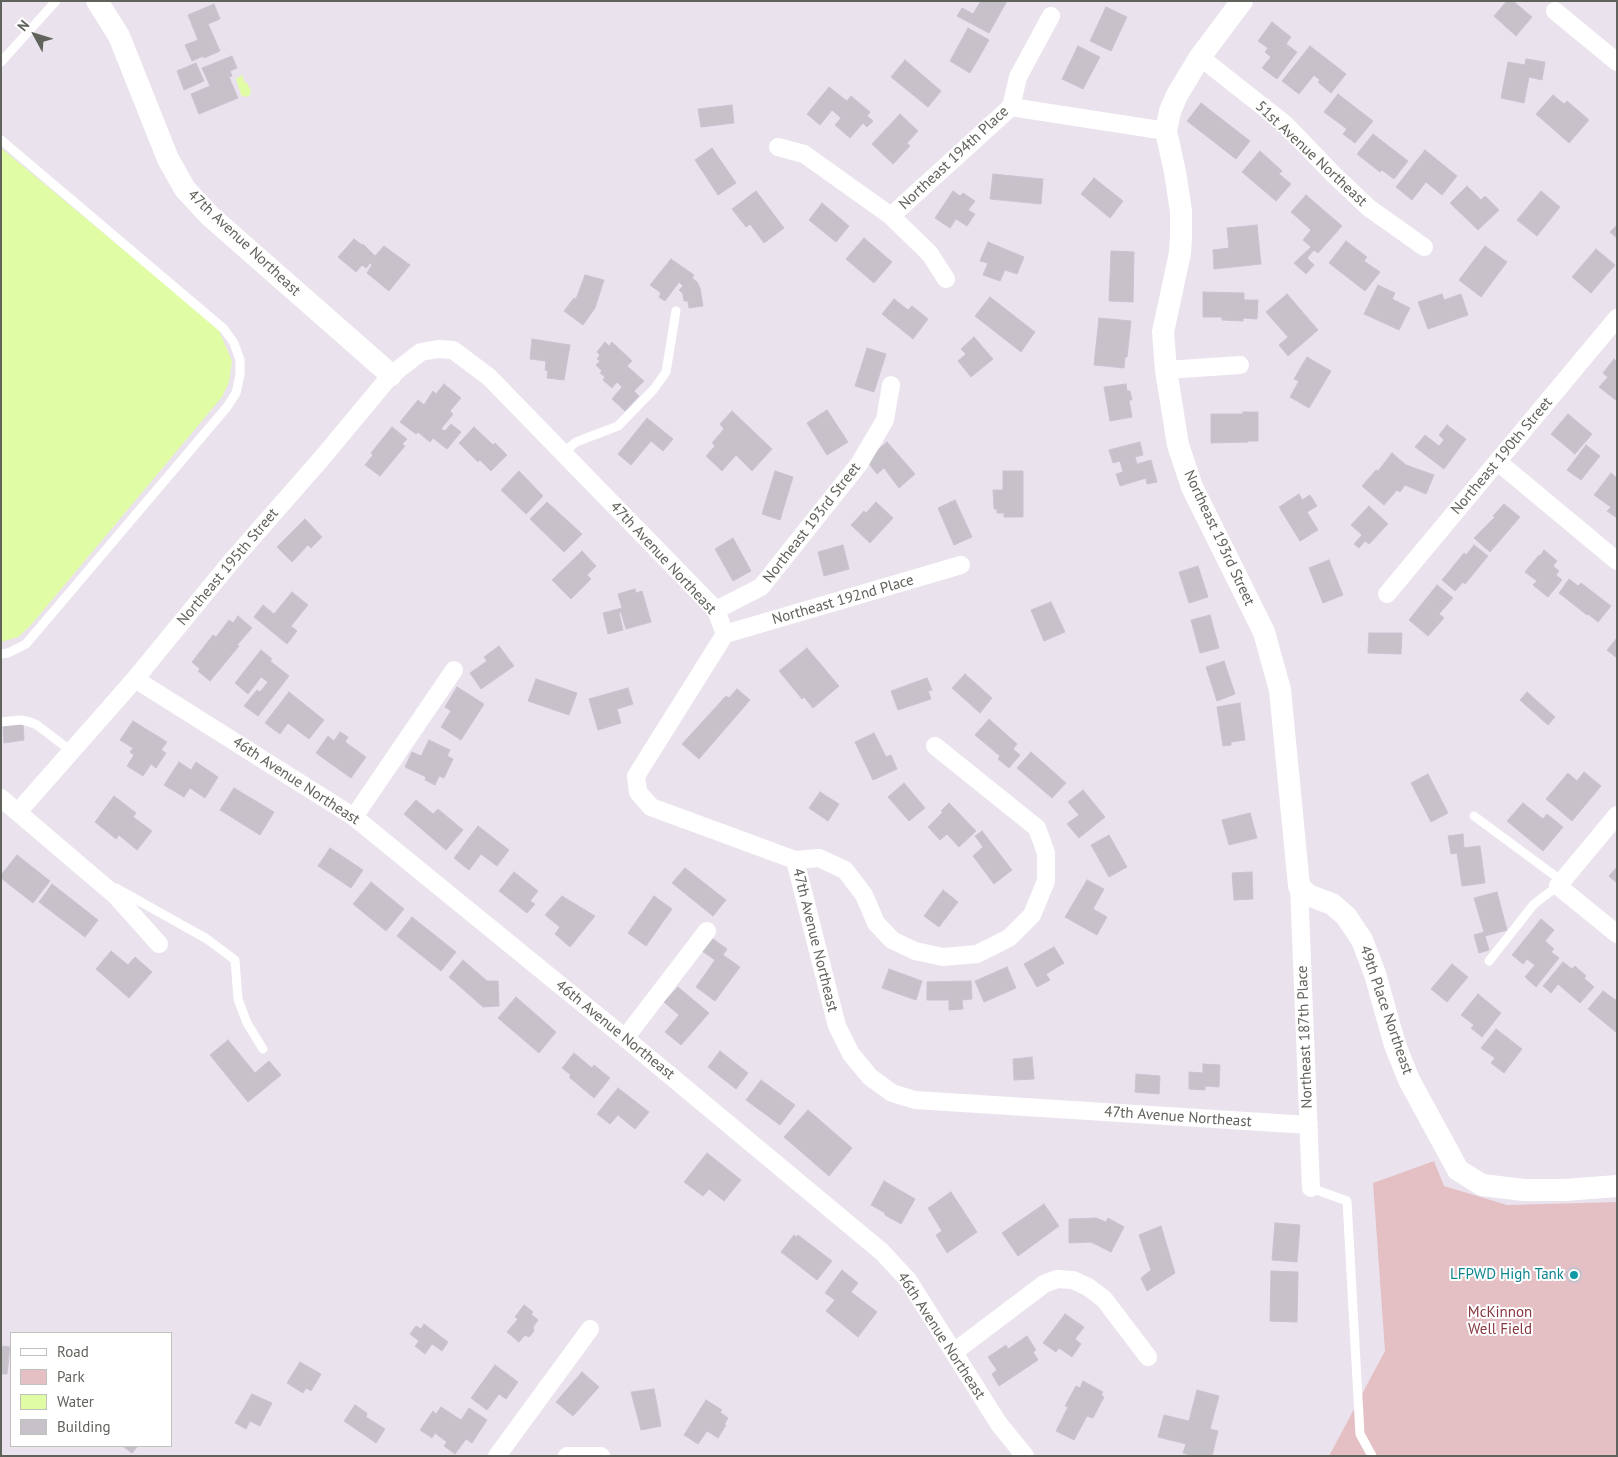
<!DOCTYPE html>
<html>
<head>
<meta charset="utf-8">
<style>
	body { margin:0 }
	#map { position:relative; width:1618px; height:1457px; overflow:hidden; background:#eae3ee; font-family:"PT Sans",sans-serif }
	canvas { display:block }
	.frame { position:absolute; inset:0; border:2px solid #60635b; pointer-events:none }
	.legend { position:absolute; left:10px; top:1332px; width:162px; height:115px; box-sizing:border-box; background:#fff; border:1px solid #bfc1bd; margin:0; padding:6px 9px; list-style:none; font-size:15px; color:#60635b }
	.legend li { display:flex; align-items:center; gap:10px; height:25px }
	.legend b { width:25px; border:1px solid #bfc1bd }
	.north { position:absolute; left:10px; top:10px; width:50px; height:50px; -webkit-text-stroke:4px #fff; paint-order:stroke; rotate:309deg; font-size:14px; font-weight:700; line-height:20px; text-align:center; color:#60635b }
	.north::after { content:''; display:block; margin:auto; width:18px; height:22px; background:#60635b; clip-path:polygon(50% 0,100% 100%,50% 72%,0 100%) }
</style>
</head>
<body>
<div id="map">
<canvas width="1618" height="1457"></canvas>
<div class="frame"></div>
<ul class="legend">
<li><b style="height:6px;background:#fff"></b>Road</li>
<li><b style="height:14px;background:#e4c0c5"></b>Park</li>
<li><b style="height:14px;background:#e0fca5"></b>Water</li>
<li><b style="height:14px;background:#c7c2ca"></b>Building</li>
</ul>
<div class="north">N</div>
</div>
<script>
const ctx = document.querySelector('canvas').getContext('2d');
ctx.lineJoin = 'round';
function fillPath(path, color) { ctx.fillStyle = color; ctx.fill(path, 'evenodd'); }
const poly = rows => new Path2D(rows.map(r => 'M' + r).join(''));
function stroke(path, color, width, dash) { ctx.strokeStyle = color; ctx.lineWidth = width; ctx.lineCap = dash ? 'butt' : 'round'; ctx.setLineDash(dash || []); ctx.stroke(path); }
function drawText(font, color, halo, rows, align = 'center') {
  ctx.font = font + ' "PT Sans",sans-serif'; ctx.lineWidth = 4; ctx.setLineDash([]); ctx.textBaseline = 'middle'; ctx.strokeStyle = halo; ctx.fillStyle = color; for (const [text, x, y, turn = 0] of rows) {
    ctx.save(); ctx.translate(x, y); ctx.rotate((+turn || 0) * Math.PI / 180); ctx.textAlign = isNaN(turn) ? turn : align; if (halo) ctx.strokeText(text, 0, 0); ctx.fillText(text, 0, 0); ctx.restore();
  }
}
fillPath(poly([
	[1434,1161,1444,1186,1507,1205,1617,1202,1617,1456,1329,1456,1385,1351,1373,1183]
]), '#e4c0c5');
fillPath(poly([
	[242,75,245,83,247,83,251,91,249,96,245,97,241,95,236,79],
	[1,148,218,328,232,361,229,382,222,397,31,625,18,637,1,642]
]), '#e0fca5');
const building = poly([
	[981,1,1007,1,989,33,957,16,962,8,973,14,981,1],
	[1507,1,1513,1,1532,17,1516,36,1494,16,1507,1],
	[214,4,220,19,208,24,220,51,204,58,203,56,192,61,185,45,198,40,188,15,214,4],
	[1106,7,1127,17,1111,51,1090,41,1106,7],
	[1272,22,1291,37,1286,44,1297,52,1277,79,1262,68,1271,57,1265,52,1268,48,1258,41,1272,22],
	[968,28,989,40,970,73,950,61,968,28],
	[1078,46,1100,57,1083,89,1062,79,1078,46],
	[1310,46,1346,74,1331,93,1318,82,1320,80,1314,75,1299,94,1282,81,1310,46],
	[232,56,237,68,230,71,232,76,229,77,238,98,199,114,191,94,210,86,202,68,232,56],
	[1526,59,1545,62,1542,80,1529,77,1524,103,1501,98,1508,62,1525,65,1526,59],
	[905,60,941,91,928,107,891,77,905,60],
	[196,63,204,81,184,90,177,71,196,63],
	[829,87,847,101,851,96,870,112,867,116,873,121,867,127,863,123,850,138,835,125,841,118,832,110,820,125,807,114,829,87],
	[1338,94,1373,121,1355,143,1343,134,1347,129,1324,112,1338,94],
	[1553,95,1564,104,1567,101,1589,120,1569,143,1536,114,1553,95],
	[1201,103,1250,141,1236,159,1187,121,1201,103],
	[732,105,734,123,701,127,698,109,732,105],
	[900,114,918,131,907,143,910,146,893,164,872,144,900,114],
	[1373,134,1408,161,1394,179,1382,170,1380,172,1357,154,1373,134],
	[712,148,736,183,718,195,695,160,712,148],
	[1425,150,1457,176,1442,195,1426,182,1412,200,1396,187,1425,150],
	[1260,151,1282,171,1279,174,1291,184,1276,201,1242,172,1260,151],
	[993,174,1043,179,1041,204,990,199,993,174],
	[1094,178,1123,201,1110,218,1081,194,1094,178],
	[1467,186,1481,200,1485,196,1499,210,1478,230,1450,203,1467,186],
	[756,191,784,228,764,243,750,224,746,227,732,209,756,191],
	[953,191,960,196,963,193,975,201,968,210,975,214,967,226,956,219,950,228,935,218,953,191],
	[1541,191,1560,207,1537,236,1517,220,1541,191],
	[1306,195,1342,226,1318,253,1314,250,1307,258,1314,265,1306,274,1294,263,1311,247,1303,240,1311,230,1291,212,1306,195],
	[822,203,849,226,836,242,809,220,822,203],
	[1257,225,1261,264,1214,269,1213,250,1229,248,1227,228,1257,225],
	[1617,225,1617,238,1610,232,1617,225],
	[864,238,892,262,874,283,846,259,864,238],
	[354,239,362,245,363,244,375,256,384,246,410,265,389,291,367,273,372,265,370,263,366,268,362,265,356,272,338,257,354,239],
	[1346,241,1367,257,1364,261,1380,272,1365,291,1329,263,1346,241],
	[988,242,1024,257,1017,274,1005,270,1000,281,983,275,988,263,980,261,988,242],
	[1485,246,1507,262,1481,297,1459,280,1485,246],
	[1596,249,1615,265,1591,293,1572,277,1596,249],
	[1111,251,1134,252,1133,302,1109,301,1111,251],
	[671,259,694,275,692,278,697,282,700,288,703,306,689,308,688,301,684,301,683,294,679,290,683,286,679,282,665,301,659,297,661,293,650,285,671,259],
	[585,275,604,280,595,308,583,325,564,311,574,298,576,299,585,275],
	[1378,285,1395,293,1392,299,1410,308,1399,330,1364,314,1378,285],
	[1203,292,1244,293,1244,300,1258,300,1257,319,1243,318,1243,321,1222,320,1222,317,1203,317,1203,292],
	[1287,294,1318,330,1288,356,1279,345,1288,337,1266,312,1287,294],
	[1442,294,1444,300,1461,294,1468,315,1428,329,1418,302,1442,294],
	[990,297,1035,332,1021,352,975,316,990,297],
	[894,299,908,310,912,306,928,319,913,339,882,314,894,299],
	[1099,318,1131,321,1127,357,1125,357,1124,368,1094,365,1099,318],
	[974,337,993,359,971,377,958,361,966,354,961,349,974,337],
	[532,339,570,345,564,380,547,378,548,371,545,370,546,361,530,359,532,339],
	[605,342,609,346,612,342,632,361,627,366,644,381,634,391,639,396,625,411,612,399,622,387,617,382,612,388,603,380,605,377,600,373,602,371,596,365,600,361,597,359,600,355,597,352,605,342],
	[867,348,886,354,874,392,855,386,867,348],
	[1307,357,1331,371,1309,408,1290,397,1299,381,1294,379,1307,357],
	[1614,359,1617,362,1617,401,1599,387,1608,377,1603,373,1614,359],
	[444,384,461,398,450,411,453,414,441,429,445,431,451,424,461,432,447,449,433,438,430,442,418,432,416,434,400,422,418,400,424,405,433,391,436,394,444,384],
	[1126,384,1127,391,1130,391,1132,400,1129,400,1132,417,1110,421,1104,387,1126,384],
	[827,410,848,442,827,455,807,423,827,410],
	[732,411,772,449,752,471,736,455,722,471,706,456,715,446,712,443,724,429,720,424,732,411],
	[1243,412,1258,412,1258,441,1248,441,1248,442,1211,443,1211,414,1243,414,1243,412],
	[1568,414,1592,434,1575,454,1551,434,1568,414],
	[647,418,673,439,663,451,651,441,631,465,618,454,647,418],
	[1447,425,1466,439,1444,469,1415,447,1425,435,1439,446,1444,440,1439,435,1447,425],
	[392,427,407,439,402,444,405,446,380,476,365,465,373,455,371,453,392,427],
	[474,427,493,445,495,443,507,455,491,471,480,460,478,462,459,443,474,427],
	[887,442,915,474,899,488,884,468,877,474,866,460,887,442],
	[1140,442,1143,455,1135,457,1137,464,1151,460,1157,482,1147,484,1146,478,1120,486,1116,474,1123,472,1120,461,1113,463,1109,450,1140,442],
	[1586,445,1600,456,1581,480,1567,470,1586,445],
	[1392,453,1406,465,1434,475,1426,494,1405,485,1400,492,1397,490,1384,505,1362,486,1376,470,1378,471,1392,453],
	[519,471,543,496,526,514,501,490,519,471],
	[775,471,793,477,780,520,762,514,775,471],
	[1003,471,1023,471,1023,517,1004,517,1004,513,997,513,997,509,994,509,993,490,1003,490,1003,471],
	[1611,473,1617,478,1617,518,1607,511,1611,507,1594,495,1611,473],
	[1299,494,1302,500,1310,495,1317,506,1307,512,1318,530,1300,541,1279,507,1299,494],
	[955,500,972,537,954,545,938,508,955,500],
	[547,502,582,534,564,552,530,519,547,502],
	[876,502,893,518,870,543,851,525,864,511,866,513,876,502],
	[1504,504,1520,517,1490,552,1474,538,1495,517,1493,516,1504,504],
	[1369,506,1388,524,1369,544,1365,541,1359,548,1354,544,1362,535,1351,525,1369,506],
	[305,519,322,537,311,548,308,545,292,562,277,547,305,519],
	[733,538,751,571,733,581,715,549,733,538],
	[843,545,849,569,824,576,818,552,843,545],
	[1474,545,1488,556,1465,584,1463,582,1455,591,1442,580,1464,553,1466,555,1474,545],
	[1544,550,1557,561,1553,566,1559,571,1556,575,1562,580,1548,597,1533,585,1537,581,1525,572,1539,555,1540,556,1544,550],
	[582,551,596,566,587,575,591,579,571,599,552,580,582,551],
	[1329,560,1343,595,1323,603,1309,568,1329,560],
	[1198,566,1208,597,1189,603,1179,572,1198,566],
	[1569,579,1578,586,1581,583,1611,606,1598,622,1588,614,1587,615,1559,593,1569,579],
	[1437,585,1453,598,1439,614,1444,618,1428,636,1409,620,1437,585],
	[635,589,636,593,642,591,651,622,626,629,621,612,619,613,623,630,608,634,603,613,622,608,618,594,635,589],
	[292,592,308,605,291,626,297,631,287,644,254,617,263,605,274,614,292,592],
	[1051,602,1065,632,1044,641,1031,610,1051,602],
	[1210,615,1219,648,1200,653,1191,620,1210,615],
	[238,616,252,628,237,645,239,646,210,681,198,671,200,669,192,662,213,635,216,637,229,620,233,623,238,616],
	[1369,633,1402,633,1401,654,1368,653,1369,633],
	[1617,638,1617,658,1607,650,1617,638],
	[499,646,514,666,481,689,470,673,487,661,484,657,499,646],
	[807,648,839,686,813,708,804,697,802,699,779,671,807,648],
	[261,650,272,659,270,661,289,676,258,716,244,706,257,690,260,692,268,682,261,677,248,694,235,683,261,650],
	[1224,661,1235,694,1217,701,1206,667,1224,661],
	[965,674,992,698,980,713,952,688,965,674],
	[927,678,932,690,928,691,931,699,898,710,891,691,927,678],
	[536,679,577,693,569,715,528,701,536,679],
	[457,687,484,704,461,740,441,727,451,711,445,707,457,687],
	[628,688,633,704,617,709,621,723,598,730,589,699,628,688],
	[737,689,750,700,699,759,682,744,726,696,729,698,737,689],
	[289,692,324,720,309,739,288,723,280,734,265,723,289,692],
	[1527,692,1555,717,1548,725,1520,700,1527,692],
	[1240,703,1245,740,1231,742,1231,745,1223,746,1217,707,1240,703],
	[989,719,1017,744,1013,749,1020,755,1009,768,998,759,1000,756,975,735,989,719],
	[133,721,167,742,161,750,166,753,156,768,151,764,143,776,127,766,134,755,130,752,133,748,120,740,133,721],
	[23,722,24,740,4,743,3,725,23,722],
	[340,732,348,737,345,742,366,757,351,778,316,753,328,736,334,741,340,732],
	[874,733,886,757,891,755,897,769,873,780,855,742,874,733],
	[429,740,450,750,447,756,453,759,444,778,439,776,435,785,425,780,426,777,405,767,412,752,421,756,429,740],
	[1031,752,1066,783,1052,798,1017,768,1031,752],
	[179,762,191,770,196,762,218,777,205,798,190,788,184,797,164,785,179,762],
	[1584,772,1601,786,1572,821,1546,799,1568,773,1577,781,1584,772],
	[1428,774,1448,813,1431,822,1411,783,1428,774],
	[904,783,925,808,909,821,888,797,904,783],
	[234,788,274,812,260,835,220,810,234,788],
	[1083,790,1105,817,1079,838,1067,824,1079,815,1068,802,1083,790],
	[820,792,839,804,828,821,809,808,820,792],
	[114,796,136,813,133,817,152,831,137,850,119,835,116,839,95,822,114,796],
	[416,800,433,814,438,809,463,830,446,850,404,814,416,800],
	[949,803,976,831,959,847,947,834,940,840,928,827,943,812,941,811,949,803],
	[1523,803,1543,819,1547,814,1563,827,1543,851,1507,821,1523,803],
	[1250,813,1257,838,1229,845,1222,820,1250,813],
	[478,826,509,850,497,866,481,854,469,870,454,858,478,826],
	[982,831,1012,870,994,884,973,856,983,847,975,836,982,831],
	[1463,834,1464,848,1480,846,1485,883,1462,886,1457,853,1451,854,1448,836,1463,834],
	[1109,835,1127,867,1109,877,1091,845,1109,835],
	[330,848,363,870,351,888,318,866,330,848],
	[17,855,50,881,33,903,1,878,1,875,17,855],
	[1617,867,1617,883,1609,876,1617,867],
	[685,868,726,900,713,916,672,883,685,868],
	[514,872,538,891,530,901,535,904,527,913,499,891,514,872],
	[1252,872,1253,899,1234,900,1232,873,1252,872],
	[1087,880,1104,889,1093,909,1107,917,1097,935,1065,917,1087,880],
	[371,882,404,909,386,931,353,904,371,882],
	[52,884,98,920,85,937,39,902,52,884],
	[943,890,958,902,939,927,924,916,943,890],
	[1497,892,1507,930,1485,936,1489,950,1479,953,1474,935,1484,932,1474,898,1497,892],
	[562,896,595,916,570,947,555,934,560,927,545,915,562,896],
	[654,896,672,909,646,946,628,933,654,896],
	[412,917,456,952,441,971,397,936,412,917],
	[1541,919,1554,930,1545,941,1554,949,1551,952,1559,958,1536,987,1525,977,1535,965,1527,959,1523,964,1512,955,1541,919],
	[709,936,727,949,723,955,740,967,715,1001,696,987,715,960,699,949,709,936],
	[1054,947,1064,963,1046,974,1050,980,1037,987,1024,964,1054,947],
	[111,951,128,965,135,957,152,972,129,998,96,969,111,951],
	[463,960,487,981,498,981,499,1006,483,1007,449,977,463,960],
	[1563,962,1572,969,1575,966,1586,976,1584,978,1594,987,1580,1003,1558,984,1551,993,1543,986,1563,962],
	[1452,964,1468,977,1447,1002,1431,989,1452,964],
	[1007,967,1016,988,984,1002,975,981,1007,967],
	[889,969,922,981,916,1000,882,988,889,969],
	[971,981,972,999,962,1000,963,1009,949,1010,949,1000,927,1000,927,982,971,981],
	[678,987,709,1013,681,1045,665,1032,679,1015,664,1002,678,987],
	[1603,991,1617,1001,1617,1033,1588,1009,1603,991],
	[1478,994,1501,1013,1482,1037,1471,1028,1474,1025,1461,1015,1478,994],
	[516,997,556,1032,539,1053,498,1018,516,997],
	[1496,1029,1522,1049,1504,1073,1491,1063,1495,1058,1481,1048,1496,1029],
	[228,1040,255,1073,269,1061,281,1075,248,1102,210,1055,228,1040],
	[720,1051,748,1073,736,1089,708,1067,720,1051],
	[574,1053,592,1068,594,1065,610,1078,594,1098,569,1077,571,1075,562,1068,574,1053],
	[1032,1057,1034,1079,1014,1080,1013,1059,1032,1057],
	[1203,1064,1220,1065,1219,1087,1205,1086,1205,1090,1189,1089,1189,1072,1203,1073,1203,1064],
	[1136,1074,1160,1076,1159,1094,1135,1092,1136,1074],
	[761,1080,795,1105,780,1125,746,1100,761,1080],
	[618,1088,649,1112,635,1129,618,1115,610,1124,597,1114,618,1088],
	[808,1110,852,1148,829,1176,784,1137,808,1110],
	[707,1153,741,1180,724,1201,709,1189,703,1196,684,1182,707,1153],
	[884,1181,915,1199,901,1224,885,1215,885,1213,871,1205,884,1181],
	[951,1192,977,1232,947,1253,936,1235,942,1231,928,1208,951,1192],
	[1044,1204,1059,1226,1018,1256,1002,1233,1044,1204],
	[1096,1218,1106,1222,1108,1218,1124,1227,1111,1252,1091,1242,1069,1243,1069,1219,1096,1218],
	[1275,1223,1300,1225,1297,1262,1272,1260,1275,1223],
	[1161,1226,1175,1273,1147,1291,1141,1278,1151,1270,1139,1235,1161,1226],
	[794,1235,796,1237,798,1235,832,1261,817,1280,781,1252,794,1235],
	'1566 1275a8 8 0 1 1 16 0a8 8 0 1 1-16 0Z',
	[842,1270,858,1283,851,1292,877,1312,858,1337,826,1311,835,1300,825,1293,842,1270],
	[1271,1271,1298,1272,1297,1322,1270,1321,1271,1271],
	[524,1305,533,1312,531,1314,538,1320,533,1327,534,1331,529,1337,525,1335,519,1342,507,1332,518,1319,515,1317,524,1305],
	[1065,1314,1084,1327,1075,1339,1081,1344,1072,1357,1059,1348,1056,1352,1043,1343,1065,1314],
	[424,1324,448,1342,442,1351,432,1344,425,1354,415,1346,419,1341,410,1334,416,1326,421,1329,424,1324],
	[1027,1336,1036,1350,1033,1352,1038,1360,999,1386,992,1374,997,1370,988,1357,1006,1345,1008,1349,1027,1336],
	[1,1346,10,1347,7,1374,1,1374,1,1346],
	[300,1362,321,1374,311,1391,306,1388,303,1393,287,1383,300,1362],
	[495,1365,518,1382,506,1399,499,1394,487,1410,471,1398,495,1365],
	[582,1372,599,1387,573,1416,556,1402,582,1372],
	[1083,1381,1103,1392,1101,1395,1104,1397,1093,1418,1087,1416,1074,1440,1056,1431,1068,1407,1065,1406,1076,1386,1080,1388,1083,1381],
	[654,1389,661,1426,641,1430,631,1392,654,1389],
	[1197,1390,1219,1396,1210,1429,1218,1431,1212,1456,1193,1456,1183,1453,1186,1444,1158,1437,1164,1415,1189,1421,1197,1390],
	[252,1394,272,1403,260,1426,250,1421,246,1429,235,1423,252,1394],
	[706,1400,722,1410,720,1412,728,1418,724,1425,726,1425,718,1438,707,1431,698,1444,684,1435,706,1400],
	[355,1405,367,1413,366,1417,385,1429,376,1443,344,1421,355,1405],
	[441,1407,461,1420,469,1408,487,1420,472,1443,466,1439,455,1454,444,1446,447,1442,435,1433,432,1438,420,1430,433,1411,436,1414,441,1407],
	[122,1446,138,1446,132,1453,122,1446]
]);
fillPath(building, '#c7c2ca');
stroke(building, '#cbc2d2', 1);
stroke(poly([
	[1,62,56,1],
	[1,140,224,329,234,343,240,360,240,375,236,393,227,407,26,644,8,653,1,654],
	[563,453,576,442,618,426,654,389,666,372,676,311],
	[1,722,21,720,30,722,37,725,71,751],
	[1474,816,1562,881],
	[116,888,207,939,235,960,238,999,247,1023,263,1049],
	[1489,961,1534,904,1558,886],
	[1311,1188,1347,1201,1360,1434,1372,1456]
]), '#fff', 9);
stroke(poly([
	[1555,11,1617,62],
	[1200,57,1285,124,1333,174,1369,208,1424,247],
	[1011,107,1166,131],
	[778,147,804,154,891,216,930,254,946,279],
	[891,216,1011,107,1018,77,1051,16],
	[1166,370,1240,365],
	[1498,462,1617,561],
	[1387,594,1617,318],
	[716,610,761,587,859,464,885,420,891,385],
	[725,634,636,776,638,792,651,807,795,860,837,1026,851,1054,870,1077,892,1093,915,1100,1309,1125],
	[725,634,961,565],
	[135,679,354,817,625,1038,882,1252,908,1280,999,1424,1025,1456],
	[1,798,116,896,159,944],
	[18,812,135,679,230,563,322,458,391,375,421,352,438,349,453,350,489,377,716,610,725,634],
	[1617,815,1558,886,1617,934],
	[354,817,454,670],
	[795,860,819,858,845,870,864,895,876,923,892,940,915,951,943,957,977,954,1009,938,1032,915,1046,881,1046,853,1037,828,935,746],
	[1299,886,1311,1188],
	[625,1038,707,931],
	[954,1352,1044,1284,1057,1279,1073,1280,1088,1287,1104,1299,1148,1357],
	[497,1456,590,1329],
	[567,1456,601,1456]
]), '#fff', 18);
stroke(poly([
	[97,1,119,36,168,159,185,189,210,216,391,375],
	[1242,1,1200,57,1177,95,1170,111,1166,131,1175,172,1181,211,1181,236,1180,253,1163,332,1166,370,1178,445,1192,487,1264,632,1280,690,1299,886,1308,895,1332,904,1346,916,1362,940,1375,974,1395,1045,1409,1080,1458,1170,1482,1185,1524,1190,1565,1190,1617,1186]
]), '#fff', 22);
for (const [x, y, r, color] of [
	[1574,1275,5,"#0f9aa8"]
]) { const dot = new Path2D(); dot.arc(x, y, r, 0, 2 * Math.PI); ctx.fillStyle = color; ctx.fill(dot); stroke(dot, '#fff', 2); }
drawText('15px', '#60635b', '#fff', [
	["51st Avenue Northeast",1311,154,43],
	["Northeast 194th Place",954,158,-43],
	["47th Avenue Northeast",244,243,43],
	["Northeast 190th Street",1502,456,-50],
	["Northeast 193rd Street",812,523,-52],
	["Northeast 193rd Street",1219,538,65],
	["47th Avenue Northeast",663,558,47],
	["Northeast 195th Street",228,567,-50],
	["Northeast 192nd Place",843,600,-16],
	["46th Avenue Northeast",296,781,33],
	["47th Avenue Northeast",815,940,76],
	["49th Place Northeast",1386,1010,71],
	["46th Avenue Northeast",615,1030,39],
	["Northeast 187th Place",1305,1037,-92],
	["47th Avenue Northeast",1178,1117,4],
	["46th Avenue Northeast",941,1336,57]
]);
drawText('15px', '#0d838f', '#fff', [
	["LFPWD High Tank",1564,1275]
], 'right');
drawText('15px', '#86383e', '#fff', [
	["McKinnon",1500,1313],
	["Well Field",1500,1330]
]);
</script>
</body>
</html>
